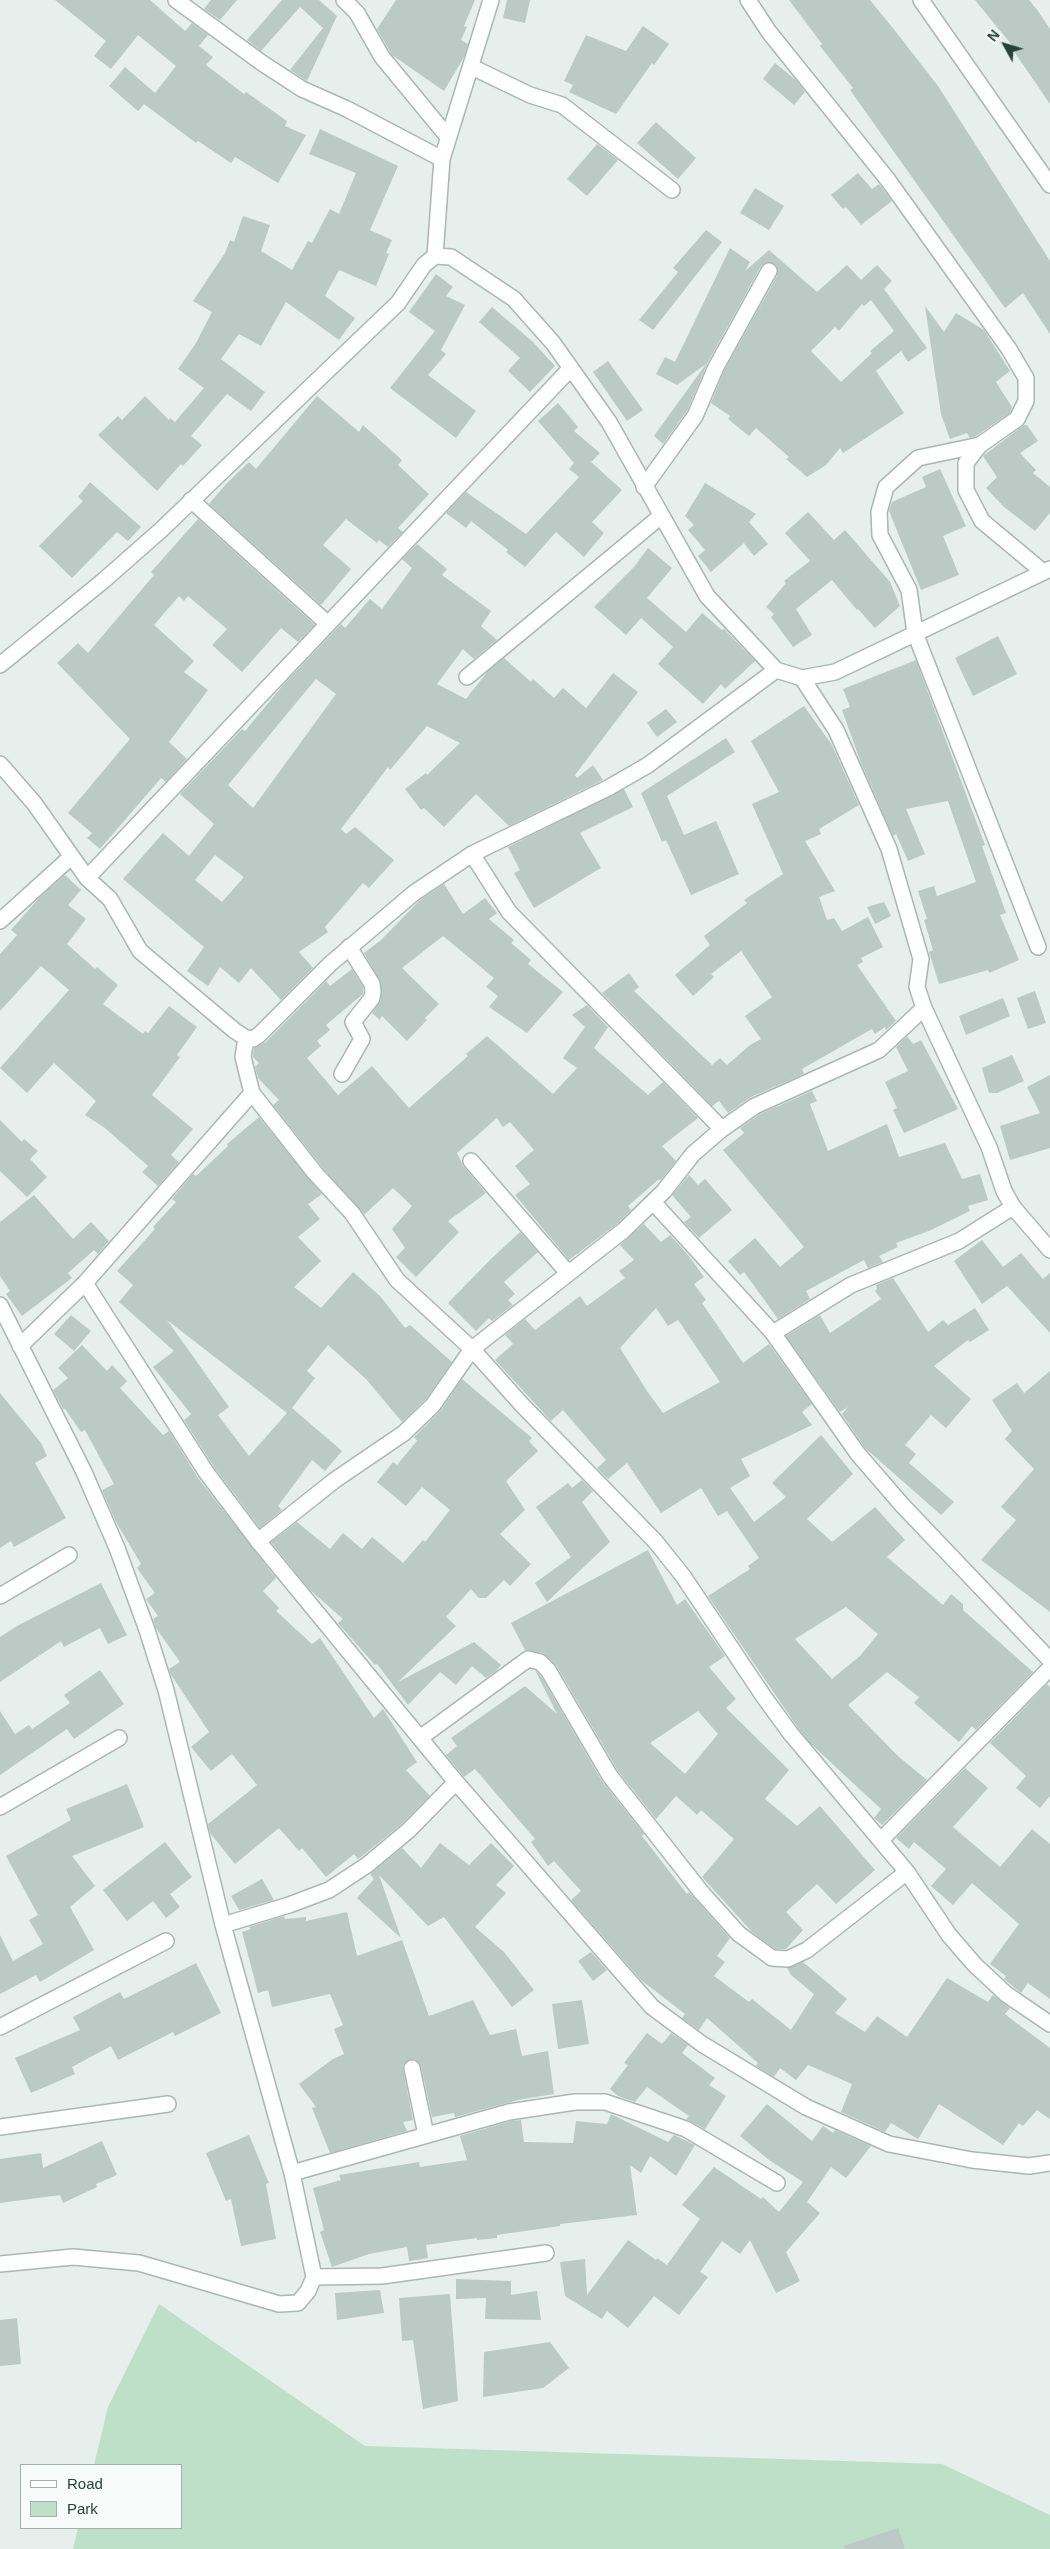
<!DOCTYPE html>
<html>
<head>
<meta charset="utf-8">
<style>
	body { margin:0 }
	#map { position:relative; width:1050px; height:2549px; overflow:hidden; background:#e6efeb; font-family:Helvetica,sans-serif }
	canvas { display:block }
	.legend { position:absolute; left:20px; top:2464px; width:162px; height:65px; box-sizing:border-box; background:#f7fbf9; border:1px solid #a3b1ad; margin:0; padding:6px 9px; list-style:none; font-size:15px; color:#24423a }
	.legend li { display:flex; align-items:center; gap:10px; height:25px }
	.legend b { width:25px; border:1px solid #a3b1ad }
	.north { position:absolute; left:980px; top:20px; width:50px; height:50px; -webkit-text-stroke:4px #f7fbf9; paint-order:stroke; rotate:309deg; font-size:14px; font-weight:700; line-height:20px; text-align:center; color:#24423a }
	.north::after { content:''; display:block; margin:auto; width:18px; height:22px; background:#24423a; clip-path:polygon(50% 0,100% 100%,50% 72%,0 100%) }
</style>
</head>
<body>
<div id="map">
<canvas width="1050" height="2549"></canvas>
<ul class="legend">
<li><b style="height:6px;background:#fff"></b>Road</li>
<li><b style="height:14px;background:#bfe0c8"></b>Park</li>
</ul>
<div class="north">N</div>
</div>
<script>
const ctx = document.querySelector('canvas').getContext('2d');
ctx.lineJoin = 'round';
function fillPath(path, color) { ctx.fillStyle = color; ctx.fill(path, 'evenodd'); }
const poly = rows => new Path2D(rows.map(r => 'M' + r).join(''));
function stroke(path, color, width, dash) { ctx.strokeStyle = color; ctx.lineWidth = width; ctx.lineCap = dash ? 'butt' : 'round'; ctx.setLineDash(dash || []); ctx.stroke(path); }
fillPath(poly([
	[159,2304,365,2446,942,2464,1050,2515,1050,2549,73,2549,78,2528,181,2528,181,2465,94,2465,108,2407]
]), '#bfe0c8');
fillPath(poly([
	[55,0,150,0,185,31,192,23,208,35,199,46,213,57,206,65,244,94,246,92,287,121,285,126,306,135,278,183,235,157,231,163,198,141,196,143,144,104,138,111,109,86,125,67,155,93,176,66,138,35,111,69,94,56,106,41],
	[211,0,237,0,220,20,204,9],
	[282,0,319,0,337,16,307,81,290,70,323,28,300,7,261,51,247,40],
	[396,0,475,0,464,26,467,27,461,40,468,44,464,57,444,91,392,55,377,29],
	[507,0,530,0,525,23,503,18],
	[789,0,870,0,896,32,938,86,1050,261,1050,334,1023,293,1005,308,850,90,853,88,820,46,822,44],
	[975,0,1029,0,1038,11,1050,29,1050,104,1013,50,1015,49],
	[643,26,669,44,654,65,652,63,616,114,569,92,573,85,564,81,586,35,626,51],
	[775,63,797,81,805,92,794,105,763,79],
	[656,122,696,158,678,179,637,143],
	[320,129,398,166,370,230,392,240,386,253,389,254,376,286,339,270,325,296,355,318,339,340,286,302,261,346,239,334,221,359,265,392,251,411,227,394,191,436,202,445,183,466,181,464,157,491,98,435,118,416,122,420,145,396,169,420,170,418,175,422,204,388,178,369,196,343,212,312,193,301,225,253,230,240,234,242,243,216,270,225,261,251,292,270,308,241,312,243,330,209,339,214,356,173,309,154],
	[597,144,618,160,587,196,567,179],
	[858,173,872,189,879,184,892,201,861,225,846,207,843,209,831,195],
	[755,188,784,206,769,230,740,213],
	[706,230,722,242,653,330,639,320,678,272,673,268],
	[730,248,750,262,745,271,769,250,817,292,847,265,861,280,877,265,892,281,884,289,927,348,908,362,901,351,876,371,904,413,843,453,840,448,826,465,807,477,786,459,789,457,756,428,749,436,728,419,730,416,711,403,724,371,777,276,777,267,773,263,765,263,761,266,708,362,687,411,663,444,654,436,706,364,677,385,656,374,665,357,675,362],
	[871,300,894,331,870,351,872,353,841,382,811,351,835,327,839,331,862,304,864,306],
	[436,274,453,287,446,296,465,305,441,350,446,354,428,375,476,411,456,438,390,388,435,331,409,312],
	[925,306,944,332,956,313,984,330,1010,371,996,382,1012,407,1010,413,976,436,970,438,967,433,950,439,941,414],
	[492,307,533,342,555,366,530,392,508,371,520,358,479,322],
	[608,361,643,410,627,421,593,372],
	[317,396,359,432,363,425,402,460,398,465,429,494,398,528,403,532,388,547,379,540,377,543,346,519,323,545,351,569,321,605,209,504,226,484,249,462,256,469],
	[558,403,578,427,574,431,600,453,591,462,622,490,592,522,604,533,584,557,556,532,525,567,506,552,508,550,471,521,466,528,446,513,466,492,526,534,579,477,569,469,574,463,538,421],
	[1024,425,1027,425,1038,441,1020,453,1036,470,1033,473,1050,487,1050,513,1035,531,1004,507,986,488,997,477,983,456],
	[940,469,966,526,943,536,959,575,921,590,889,511,892,502,926,487,922,477],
	[90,482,141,527,128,541,117,532,72,578,39,546,83,501,78,497],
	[705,483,756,514,749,522,768,544,754,556,744,543,711,572,698,556,705,550,688,530,694,525,685,516],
	[808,512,834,540,845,530,890,582,900,606,875,628,858,609,857,610,832,580,796,609,812,635,793,647,771,617,774,614,766,607,786,583,784,581,810,561,785,533],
	[198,519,315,625,298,642,281,628,242,672,212,645,227,629,188,596,184,601,179,596,154,625,194,661,184,672,208,690,169,742,187,759,166,782,161,778,100,849,87,838,92,833,68,813,130,739,57,663,78,643,88,653,154,575,151,572],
	[417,544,447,569,442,575,491,611,481,626,497,640,474,659,463,649,437,684,466,699,488,671,504,658,531,682,533,679,554,698,563,688,586,708,613,673,638,692,575,775,577,778,593,765,603,780,509,826,476,794,444,827,424,808,421,810,405,789,426,773,427,775,460,743,427,726,390,770,388,767,341,829,346,834,355,827,394,860,369,888,363,883,325,927,328,932,299,952,313,968,281,1000,251,968,239,983,220,967,208,986,187,971,204,947,123,879,163,833,189,856,214,824,180,794,242,729,245,731,284,684,341,624,345,628,370,599,382,609,412,568,402,559],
	[316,679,336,694,253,808,228,785],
	[215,855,244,877,222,902,195,880],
	[648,548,672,568,647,598,686,632,702,613,722,630,724,629,755,661,725,689,721,684,703,704,658,664,673,647,641,618,626,635,594,607,634,567],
	[998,636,1017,674,973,696,955,658],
	[916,660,985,845,982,846,1006,913,1000,915,1019,960,989,973,988,970,939,984,929,952,933,950,924,920,927,919,918,891,934,886,937,896,976,882,948,801,906,809,925,854,908,861,896,834,893,836,861,763,842,710,850,707,843,689],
	[804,706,832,745,859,805,819,829,821,834,805,841,835,891,819,897,827,920,834,918,842,931,868,917,883,947,861,958,863,962,857,965,896,1021,886,1030,885,1027,875,1034,872,1029,802,1069,804,1074,751,1097,728,1113,719,1101,712,1106,602,993,629,973,639,987,634,991,712,1065,720,1058,727,1065,750,1045,761,1039,745,1016,772,997,741,951,711,974,714,977,693,996,675,975,710,945,704,936,747,903,744,900,783,874,752,804,779,792,751,741],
	[666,709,677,722,657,737,647,723],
	[726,738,735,752,667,796,684,835,716,821,739,874,691,895,666,840,662,842,641,793],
	[624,789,633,807,580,833,601,868,534,908,514,873,520,870,508,847],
	[65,875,81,890,68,905,86,919,67,944,95,969,97,967,118,985,103,1004,143,1034,145,1031,148,1033,169,1006,197,1027,177,1055,180,1057,152,1095,193,1129,171,1155,179,1162,158,1186,142,1172,148,1166,105,1128,85,1115,96,1101,54,1063,27,1093,0,1068,69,990,41,966,0,1011,0,954,17,935,11,930,39,898],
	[444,884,463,914,485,898,497,913,489,919,514,940,511,943,531,960,528,964,563,992,527,1033,489,1007,498,996,486,987,494,978,443,936,402,968,439,1004,425,1018,427,1020,407,1041,382,1016,380,1020,372,1013,381,1000,381,983,364,953,381,940,420,900],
	[884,902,891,916,875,924,867,907],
	[352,969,363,987,363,994,326,1025,330,1030,317,1041,321,1046,307,1058,338,1095,372,1066,409,1108,468,1056,466,1054,487,1036,553,1094,577,1068,563,1058,585,1027,572,1015,587,1005,608,1027,594,1048,648,1095,663,1082,698,1118,662,1146,676,1161,660,1181,659,1179,628,1206,631,1210,618,1223,569,1260,515,1195,530,1184,515,1166,534,1150,510,1122,503,1127,497,1118,457,1153,464,1167,486,1193,448,1221,459,1232,416,1277,396,1257,405,1248,392,1229,412,1206,393,1188,364,1215,322,1167,273,1105,279,1100,258,1078,255,1067,259,1063,253,1057,254,1048,266,1042,326,981,330,986],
	[1035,991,1046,1023,1028,1029,1017,998],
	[1003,998,1010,1016,966,1035,959,1016],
	[907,1036,913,1044,921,1040,958,1109,904,1133,893,1110,897,1108,885,1082,908,1071,896,1047],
	[1012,1055,1024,1081,997,1093,989,1093,982,1068],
	[1050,1075,1050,1148,1010,1160,1000,1126,1040,1113,1027,1087],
	[812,1091,817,1101,810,1104,828,1151,887,1124,899,1157,945,1143,962,1179,980,1174,988,1200,968,1206,970,1211,929,1231,896,1243,898,1247,879,1256,883,1262,868,1268,864,1260,806,1291,810,1299,778,1319,744,1272,740,1275,728,1261,755,1238,780,1267,804,1247,723,1150,744,1133,740,1128,760,1114],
	[259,1117,322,1194,308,1204,320,1219,298,1237,321,1261,294,1287,321,1308,353,1272,380,1296,405,1328,410,1325,452,1362,426,1399,402,1422,366,1379,328,1345,307,1371,315,1378,292,1408,342,1451,325,1471,312,1460,278,1506,282,1510,260,1528,214,1467,184,1420,191,1414,153,1367,174,1351,119,1302,133,1285,117,1271,155,1229,153,1227,176,1202,172,1199,193,1174,196,1176,228,1146,227,1144],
	[167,1320,287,1413,249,1456,218,1415,229,1407],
	[0,1120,22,1142,24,1139,38,1151,30,1159,47,1177,27,1197,0,1171],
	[689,1175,698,1185,705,1179,732,1210,699,1238,684,1222,691,1217,672,1195],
	[34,1195,73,1239,91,1222,109,1241,98,1254,94,1250,68,1273,72,1278,22,1316,6,1294,10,1291,0,1276,0,1222],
	[644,1224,661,1242,670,1235,688,1255,704,1277,694,1284,706,1300,702,1303,743,1363,769,1344,812,1404,802,1412,812,1425,741,1459,750,1476,730,1488,754,1522,786,1497,772,1483,821,1435,853,1474,807,1519,832,1542,875,1507,905,1540,887,1557,943,1605,951,1594,963,1604,963,1610,1033,1672,976,1730,972,1726,959,1742,914,1703,919,1697,887,1672,848,1705,898,1756,927,1780,882,1825,874,1818,881,1809,811,1744,798,1728,708,1596,750,1569,748,1566,759,1558,727,1511,718,1516,701,1488,661,1513,627,1463,608,1479,597,1468,606,1460,563,1410,551,1421,495,1360,513,1344,505,1335,525,1319,535,1330,580,1296,587,1306,625,1278,619,1271,634,1260,620,1245],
	[656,1308,668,1326,678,1320,720,1382,663,1413,647,1391,620,1348],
	[846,1607,878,1634,860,1656,832,1679,795,1639],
	[520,1232,538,1252,504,1282,515,1294,508,1300,513,1305,492,1321,489,1318,476,1331,448,1303,491,1259],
	[982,1240,1003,1267,1021,1253,1043,1279,1050,1273,1050,1333,1007,1286,982,1304,954,1261],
	[893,1278,928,1332,943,1320,948,1325,975,1308,989,1330,970,1342,968,1340,934,1366,971,1399,946,1428,931,1415,905,1445,916,1454,909,1463,954,1502,941,1515,865,1448,842,1414,848,1407,840,1412,786,1336,820,1315,830,1333,881,1299,875,1291,877,1289,876,1285],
	[71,1315,91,1331,74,1351,54,1334],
	[82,1345,107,1371,112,1365,127,1381,120,1388,163,1435,169,1431,198,1478,276,1578,263,1591,279,1608,276,1611,312,1644,320,1638,374,1718,383,1709,417,1762,406,1770,430,1796,403,1823,361,1857,358,1859,354,1854,326,1877,302,1848,299,1851,279,1828,235,1864,210,1833,208,1824,257,1785,232,1754,211,1771,191,1747,209,1732,170,1673,169,1669,180,1662,156,1628,153,1619,158,1616,146,1599,155,1593,137,1568,141,1564,116,1522,102,1490,114,1484,85,1430,81,1432,65,1409,63,1409,53,1390,68,1378,58,1368],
	[1050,1371,1050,1612,981,1560,1016,1520,1001,1507,1034,1469,1005,1439,1012,1431,992,1400,1017,1383,1024,1393],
	[462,1379,532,1438,529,1441,538,1451,506,1481,525,1510,500,1534,531,1564,510,1586,504,1580,486,1598,479,1598,471,1589,446,1617,456,1626,398,1682,474,1642,501,1665,496,1671,486,1678,472,1666,456,1685,440,1672,408,1705,377,1664,375,1665,338,1623,343,1619,309,1589,271,1542,297,1522,330,1549,343,1533,362,1549,372,1537,403,1563,423,1540,425,1542,450,1510,422,1487,406,1506,377,1482,393,1462,397,1465,417,1441,414,1437,441,1410],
	[0,1393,41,1443,47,1456,35,1463,66,1518,14,1547,11,1541,0,1548],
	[582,1480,593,1491,582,1502,610,1542,547,1602,535,1583,571,1557,536,1507,568,1483,572,1488],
	[648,1550,677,1605,685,1599,725,1656,709,1667,736,1699,726,1708,789,1770,765,1799,797,1826,820,1806,875,1870,836,1904,817,1884,786,1912,803,1930,786,1949,775,1949,753,1933,702,1877,734,1839,701,1810,697,1815,676,1796,656,1819,618,1771,556,1665,543,1653,525,1650,511,1623],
	[698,1711,718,1734,685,1774,650,1743],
	[101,1583,127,1635,108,1644,100,1628,64,1647,61,1641,0,1682,0,1637,17,1626],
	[100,1670,124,1704,74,1739,67,1729,0,1775,0,1711,15,1734,29,1725,32,1729,70,1703,64,1695],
	[535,1670,541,1676,602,1781,644,1834,642,1836,687,1894,689,1892,730,1938,717,1956,725,1962,714,1976,749,2002,752,1999,791,2030,814,1994,791,1975,787,1968,803,1962,847,1999,835,2013,865,2032,877,2016,907,2037,947,1978,988,2002,993,1995,1010,2008,1005,2014,1011,2019,1050,2048,1050,2119,1037,2110,1023,2126,1019,2123,1003,2145,939,2104,918,2139,891,2123,885,2132,841,2112,852,2084,808,2065,796,2080,780,2068,774,2077,756,2066,758,2063,707,2018,699,2030,682,2018,685,2014,641,1980,571,1900,581,1891,554,1861,548,1866,531,1842,535,1839,475,1769,464,1777,446,1755,457,1746,451,1738,525,1686,557,1714],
	[1047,1684,1050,1687,1050,1796,1040,1808,1016,1788,1026,1776,990,1743],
	[965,1768,988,1788,953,1827,1000,1867,1032,1829,1050,1844,1050,1999,1028,1983,1021,1993,1004,1979,1006,1976,990,1964,1019,1924,972,1883,953,1905,931,1886,946,1869,914,1842,909,1849,896,1838],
	[127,1784,144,1827,72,1856,95,1886,70,1907,94,1950,40,1982,36,1975,0,1994,0,1935,13,1961,43,1944,29,1920,38,1915,6,1856,71,1820,66,1809],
	[165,1842,192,1877,170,1894,180,1907,166,1918,153,1901,127,1921,103,1890],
	[440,1843,469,1865,491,1843,514,1866,496,1885,506,1893,475,1927,504,1952,534,1990,512,2007,444,1917,428,1926,379,1875,401,1938,357,1898,374,1879,370,1874,402,1848,421,1868],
	[262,1879,274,1900,239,1910,231,1896],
	[347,1912,357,1956,402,1940,429,2016,473,2000,490,2035,516,2029,522,2056,548,2051,554,2094,518,2100,455,2117,454,2113,432,2117,421,2066,415,2059,410,2059,403,2065,403,2069,413,2120,403,2122,407,2131,330,2153,312,2108,316,2107,299,2084,333,2059,344,2054,334,2029,343,2025,330,1994,272,2007,268,1990,258,1993,242,1932,251,1929,249,1927,284,1916,285,1919,306,1917,306,1921],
	[591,1952,607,1970,593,1981,578,1961],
	[196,1963,221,2013,175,2036,173,2032,118,2060,111,2046,72,2067,75,2074,31,2093,15,2058,80,2030,73,2017,120,1992,124,1999],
	[582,2000,589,2044,558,2049,552,2004],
	[647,2033,662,2044,671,2033,688,2045,682,2053,715,2078,709,2085,726,2096,705,2129,686,2119,689,2116,647,2087,635,2102,618,2096,610,2089,628,2065,624,2063],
	[767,2104,812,2141,823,2126,833,2133,835,2130,871,2146,846,2178,831,2167,807,2202,820,2213,786,2252,800,2281,776,2293,750,2240,740,2254,722,2241,700,2272,708,2277,679,2315,654,2296,628,2328,607,2311,602,2319,565,2296,560,2262,585,2259,587,2295,628,2240,656,2260,657,2258,667,2265,700,2219,682,2205,714,2167,761,2199,763,2197,779,2212,803,2182,769,2160,740,2136],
	[611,2114,668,2142,674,2135,695,2145,676,2176,650,2156,641,2173,630,2165,637,2215,560,2224,560,2226,497,2235,497,2238,477,2240,477,2238,426,2245,428,2258,409,2261,407,2247,369,2254,332,2267,320,2232,324,2230,313,2188,341,2180,339,2175,419,2162,420,2167,467,2160,460,2136,511,2121,521,2120,524,2142,573,2143,576,2121,607,2124],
	[249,2135,269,2183,266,2184,276,2239,241,2246,231,2199,226,2201,206,2153],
	[102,2141,117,2175,96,2184,97,2187,63,2203,60,2195,0,2203,0,2159,41,2153,43,2168],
	[456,2279,511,2281,511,2295,537,2291,541,2320,485,2319,486,2298,456,2299],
	[380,2290,384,2313,337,2320,335,2293],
	[450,2294,458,2401,423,2409,413,2340,402,2341,399,2298],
	[17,2318,21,2364,0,2366,0,2320],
	[550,2342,569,2368,543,2388,483,2397,484,2352],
	[898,2528,905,2549,845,2549,844,2546]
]), '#bbcac4');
const minor = poly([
	[176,0,262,63,302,89,347,109,442,159],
	[344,0,357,13,382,57,448,137],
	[748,0,769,32,888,180,1009,349,1026,378,1026,401,1017,419,980,445,966,463,966,490,982,521,1042,571],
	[921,0,1050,185],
	[472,67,530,95,562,105,672,190],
	[435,256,442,159,491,0],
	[980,445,918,458,886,487,879,512,880,535,909,590,915,633,1038,947],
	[644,487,695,416,716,367,769,271],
	[191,500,328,624],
	[0,665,103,581,161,530,398,303,424,265,435,256,451,257,514,299,553,343,609,422,707,596,776,670,802,678,835,672,1050,569],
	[467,677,661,516],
	[802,678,836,730,889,849,921,959,917,987,924,1008,989,1147,1004,1191,1013,1207,1050,1250],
	[0,764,34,803,87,878,110,899,140,951,235,1031,246,1038,253,1039,259,1035,330,964,414,893,472,854,608,788,648,765,776,670],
	[472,854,509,912,722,1129],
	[87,878,571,368],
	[0,921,71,857],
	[246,1038,243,1057,252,1093,315,1173,352,1213,397,1280,472,1349,523,1406,655,1541,683,1576,764,1697,791,1734,907,1872,807,1950,788,1959,772,1958,739,1934,702,1893,610,1776,548,1670,540,1662,528,1659,420,1738],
	[342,1074,362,1039,353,1022,372,998,373,991,372,984,349,947],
	[471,1161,568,1273],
	[653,1202,773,1333,851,1285,959,1241,1013,1207],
	[85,1283,206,1472,258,1541,456,1782,652,2007,702,2044,806,2107,889,2144,972,2160,1029,2166,1050,2163],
	[0,1305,84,1472,117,1548,147,1630,166,1690,223,1925,292,2173,314,2277,308,2291,298,2303,279,2304,139,2263,73,2257,0,2264],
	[773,1333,858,1454,903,1506,1050,1660],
	[20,1346,85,1283,252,1093],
	[258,1541,335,1480,404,1433,433,1405,472,1349,624,1230,664,1191,693,1154,722,1129,755,1106,879,1050,924,1008],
	[0,1596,69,1555],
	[0,1807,119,1738],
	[881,1840,1050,1668],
	[907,1872,949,1935,974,1964,1006,1994,1050,2024],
	[223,1925,289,1905,329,1890,367,1865,409,1830,456,1782],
	[0,2027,166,1941],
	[412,2068,426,2135],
	[0,2127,168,2104],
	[292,2173,509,2112,575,2102,605,2102,686,2129,777,2183],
	[314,2277,382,2276,546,2253]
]);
stroke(minor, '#a8b8b2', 18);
stroke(minor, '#fff', 15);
</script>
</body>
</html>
